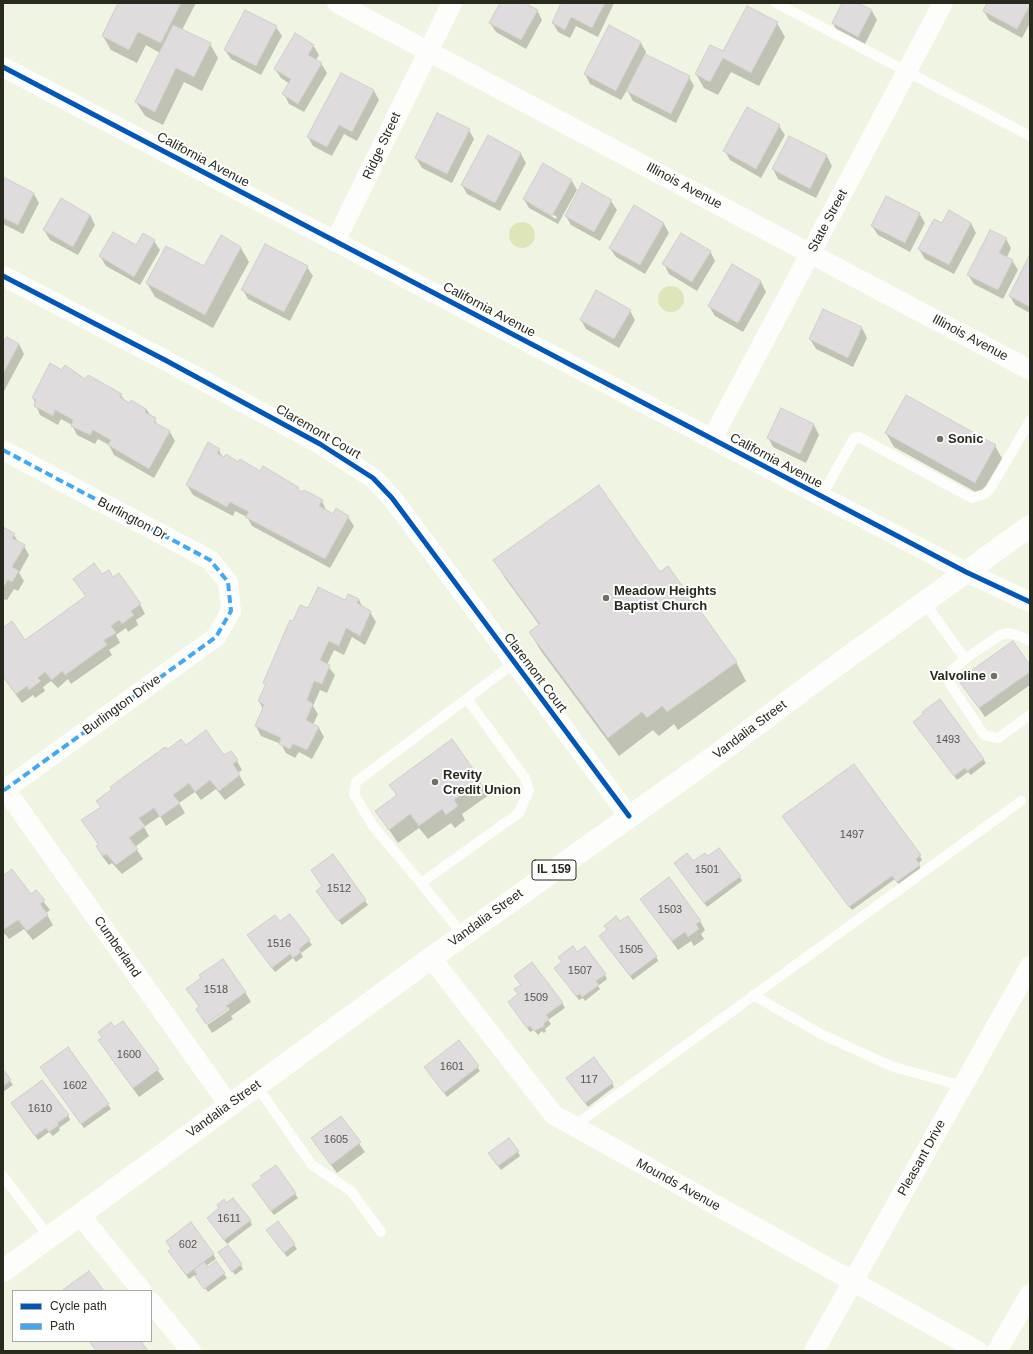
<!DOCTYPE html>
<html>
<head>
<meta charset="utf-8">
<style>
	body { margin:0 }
	#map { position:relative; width:1033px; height:1354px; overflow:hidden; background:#f0f4e2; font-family:Helvetica,sans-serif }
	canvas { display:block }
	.frame { position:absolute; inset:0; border:4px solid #282a1e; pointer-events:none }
	.legend { position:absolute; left:12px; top:1290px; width:140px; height:52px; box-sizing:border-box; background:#fff; border:1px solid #a9aaa5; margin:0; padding:5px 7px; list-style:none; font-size:12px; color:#282a1e }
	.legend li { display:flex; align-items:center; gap:8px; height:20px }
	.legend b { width:20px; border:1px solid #a9aaa5 }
</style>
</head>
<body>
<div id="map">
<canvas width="1033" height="1354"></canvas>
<div class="frame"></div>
<ul class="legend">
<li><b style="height:5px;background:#0057b8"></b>Cycle path</li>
<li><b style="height:5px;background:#3fa9f5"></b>Path</li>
</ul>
</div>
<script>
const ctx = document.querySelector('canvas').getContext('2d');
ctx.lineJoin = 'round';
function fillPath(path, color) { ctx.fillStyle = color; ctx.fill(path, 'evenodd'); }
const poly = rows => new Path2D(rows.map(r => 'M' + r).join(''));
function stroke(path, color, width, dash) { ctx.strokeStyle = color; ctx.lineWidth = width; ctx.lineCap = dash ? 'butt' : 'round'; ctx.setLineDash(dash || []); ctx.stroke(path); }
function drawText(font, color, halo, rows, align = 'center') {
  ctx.font = font + ' Helvetica,sans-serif'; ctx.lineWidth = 4; ctx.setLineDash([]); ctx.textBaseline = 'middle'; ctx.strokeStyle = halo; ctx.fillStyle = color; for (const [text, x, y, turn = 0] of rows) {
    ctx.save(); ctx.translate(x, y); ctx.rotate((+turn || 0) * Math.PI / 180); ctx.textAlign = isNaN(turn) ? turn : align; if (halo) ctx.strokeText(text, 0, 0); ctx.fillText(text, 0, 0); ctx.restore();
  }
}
fillPath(poly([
	'509 235a13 13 0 1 1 26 0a13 13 0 1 1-26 0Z',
	'658 299a13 13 0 1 1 26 0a13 13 0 1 1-26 0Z'
]), '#dee6b9');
fillPath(poly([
	[119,3,196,3,182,30,210,44,218,58,202,91,184,82,163,125,145,116,136,102,160,53,146,45,137,63,111,50,103,36],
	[501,3,523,3,537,10,542,20,526,49,496,32,490,23],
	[563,3,614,3,598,37,576,26,570,38,558,32,553,23],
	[843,3,856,3,872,11,877,20,864,46,838,33,833,23],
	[988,3,1030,3,1030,23,1022,38,989,20,984,11],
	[777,23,785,37,759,86,731,72,718,95,704,88,696,74,723,53],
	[276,27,282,36,261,75,231,59,225,50],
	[641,43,646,52,645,55,689,77,694,86,676,123,633,101,627,90,621,100,590,84,585,74],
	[313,45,319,55,316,60,321,63,327,73,304,112,289,104,284,94,290,84,281,78,275,69],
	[342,74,374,91,379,100,357,141,344,134,332,156,313,146,308,137],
	[779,126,785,135,761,178,730,160,725,151],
	[469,130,474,139,452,183,422,168,416,158],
	[488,136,521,154,526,163,500,211,467,194,462,185],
	[789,137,827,156,832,166,816,198,778,179,773,169],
	[543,165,572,181,577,190,558,224,529,208,524,199],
	[531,202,557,217,556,219,531,204],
	[3,178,34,194,39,203,23,234,3,224],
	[611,201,617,210,600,241,571,225,566,216],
	[635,206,664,224,669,233,645,274,616,257,610,248],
	[919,213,925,223,910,252,878,235,872,226],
	[90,215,95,225,78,255,50,240,44,230],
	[971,223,976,233,954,274,925,259,919,249,942,224],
	[1006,239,1011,248,1007,257,1012,260,1018,270,1003,299,974,284,968,275],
	[154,241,160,250,140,285,106,266,100,256],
	[241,248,249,262,213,328,155,297,147,283,205,268],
	[710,251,715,261,697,291,669,274,664,264],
	[1030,258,1030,313,1015,305,1010,296],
	[732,266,761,282,766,292,743,332,715,316,709,306],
	[307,267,313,276,290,321,248,299,243,290],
	[824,310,862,328,867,338,853,367,816,349,810,339],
	[630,311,635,320,619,348,586,329,581,320],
	[3,342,19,344,24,354,3,393],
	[63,371,121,395,125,401,130,404,146,409,159,426,170,432,175,441,154,478,114,455,109,445,98,439,95,444,77,435,72,425,61,419,58,425,40,415,33,398],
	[781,409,814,425,819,435,806,463,773,447,768,437],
	[886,433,995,446,1003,460,983,496,894,447],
	[219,450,223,458,298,488,300,492,322,501,327,512,334,515,348,517,354,526,330,568,252,526,247,517,235,511,233,516,193,495,187,485],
	[3,525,6,530,14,535,19,543,24,546,29,555,19,573,24,581,18,591,14,589,7,600,3,599],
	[495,560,736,662,746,681,678,730,674,724,659,736,653,730,619,756,541,651,530,633,540,626,505,578],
	[102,575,113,579,140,604,145,614,136,620,138,625,128,632,126,628,116,635,120,643,109,650,112,655,71,684,68,679,58,688,51,681,43,687,45,691,35,698,33,695,22,703,3,677,3,629,25,642,86,597,74,579],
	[359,600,363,608,370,612,376,622,365,645,352,637,344,655,334,650,327,665,335,675,327,693,320,690,313,706,318,714,313,725,319,728,324,737,312,759,299,752,295,758,286,753,281,744,261,736,256,726,263,709,259,701,266,686,264,683,293,623,309,610,346,601],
	[1030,667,1030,685,985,717,960,680],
	[917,726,983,759,986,763,971,775,968,772,957,780],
	[451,740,489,795,462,814,465,820,455,828,451,823,428,839,419,828,398,843,377,812,397,796,390,785],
	[186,747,237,761,242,770,238,773,245,785,225,800,216,789,201,800,195,792,179,803,185,813,166,826,160,816,144,827,149,836,135,847,143,859,122,874,112,863,109,865,102,856,97,847,99,846,82,820,101,808,168,751],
	[786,820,920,856,922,860,918,864,922,870,900,886,895,879,852,910],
	[332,856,368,905,342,925,320,896],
	[693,863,740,877,742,881,707,907,678,868],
	[3,878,31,895,35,891,50,910,46,913,53,925,33,940,24,929,9,939,5,934,3,936],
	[641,899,700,921,705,930,701,934,704,939,694,946,691,941,678,950],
	[290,915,312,945,301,953,303,957,296,962,293,958,275,972,251,940],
	[603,940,656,956,658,961,633,980],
	[577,953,605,975,607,979,598,986,600,989,585,1001,583,998,579,1000,558,972,563,963],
	[515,976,562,1003,565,1008,548,1020,551,1024,545,1029,546,1031,544,1033,542,1031,538,1035,534,1030,530,1032,512,1007,521,985],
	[245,992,251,1002,231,1016,233,1019,212,1033,207,1025,229,1010,229,1007,206,1023,199,1007,193,998],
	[122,1022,164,1079,139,1097,99,1041],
	[459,1042,480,1071,447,1097,428,1071],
	[68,1048,111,1109,84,1128,44,1072],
	[3,1070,13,1085,3,1092],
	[570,1082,612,1083,614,1087,588,1107],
	[12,1104,68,1115,70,1120,59,1128,60,1130,53,1136,49,1132,38,1140],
	[341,1118,365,1152,337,1173,318,1147],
	[518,1152,520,1156,501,1170,492,1158],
	[276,1167,298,1198,274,1215,256,1190],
	[250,1220,252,1225,227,1244,211,1222],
	[278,1222,297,1249,287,1257,270,1234],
	[172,1249,213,1254,216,1259,206,1266,208,1268,215,1262,227,1278,208,1292,195,1275,189,1279,172,1256],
	[222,1256,241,1265,243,1269,235,1275]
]), '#0003');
const building = poly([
	[118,3,181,3,161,43,138,32,129,50,102,36,118,3],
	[500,3,525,3,538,10,521,40,489,23,500,3],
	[561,3,605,3,592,28,571,17,565,30,552,23,561,3],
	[842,3,858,3,872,10,858,37,832,23,842,3],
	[987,3,1030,3,1030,5,1017,29,983,11,987,3],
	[747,6,778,22,751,73,723,58,710,82,695,74,710,45,723,51,747,6],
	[245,10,277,26,256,66,224,50,245,10],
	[173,25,211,43,194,77,176,68,155,112,135,102,173,25],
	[609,25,641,42,616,91,584,74,609,25],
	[295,33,314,45,308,55,322,63,298,104,282,94,291,79,274,69,295,33],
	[645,54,690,76,671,114,626,91,645,54],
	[341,73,374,90,352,132,339,125,327,147,307,137,341,73],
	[747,107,780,125,756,169,723,151,747,107],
	[437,113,470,129,447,174,415,158,437,113],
	[488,135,521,153,495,203,461,185,488,135],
	[789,136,827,155,810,189,772,169,789,136],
	[543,163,572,180,552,216,523,199,543,163],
	[3,177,34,193,18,225,3,218,3,177],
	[582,183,612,200,594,232,565,216,582,183],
	[886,196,920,213,905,243,871,226,886,196],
	[61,198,90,215,73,247,43,230,61,198],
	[634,205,664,223,640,265,609,248,634,205],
	[949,210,971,223,949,265,918,249,934,219,942,223,949,210],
	[990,230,1007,238,999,253,1013,260,998,290,967,275,990,230],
	[113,232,136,245,143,233,155,240,134,277,99,256,113,232],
	[681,233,711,251,692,282,662,264,681,233],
	[221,235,241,247,205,315,146,283,166,246,204,266,221,235],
	[265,244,308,266,284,312,241,290,265,244],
	[1029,256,1030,257,1030,307,1009,296,1029,256],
	[732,264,761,281,738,323,708,306,732,264],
	[596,290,631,310,614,339,580,320,596,290],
	[823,309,862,327,848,358,809,339,823,309],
	[7,337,19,344,3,374,3,341,7,337],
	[50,363,62,370,65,365,85,379,88,375,122,394,120,397,129,403,131,400,146,409,145,412,156,418,154,422,170,431,149,469,108,445,111,440,93,430,90,435,71,426,73,420,55,410,53,416,34,406,36,400,32,398,50,363],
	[906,395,996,445,975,483,885,433,906,395],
	[781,408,814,424,800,454,767,438,781,408],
	[208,442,220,449,217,453,224,457,226,454,238,462,240,459,260,471,263,466,298,487,298,489,302,492,304,490,323,500,319,506,333,514,336,508,349,516,325,559,245,517,249,512,230,502,227,507,186,485,208,442],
	[599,485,660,572,668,566,737,662,667,712,662,706,647,718,642,712,608,738,529,632,540,624,493,560,599,485],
	[3,525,3,527,15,534,12,538,25,545,12,567,19,571,12,582,8,580,3,588,3,525],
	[94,563,102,574,109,570,113,577,119,573,141,604,131,611,134,615,122,624,119,620,111,626,116,633,104,640,107,645,65,675,62,671,52,680,45,672,38,678,41,681,29,690,27,686,16,694,3,677,3,628,12,621,25,640,86,596,73,579,94,563],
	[318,587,345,600,348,594,359,599,357,603,371,611,360,636,346,628,339,646,329,641,320,660,330,665,322,684,314,681,307,700,313,704,306,720,319,727,307,750,293,744,290,749,279,744,281,738,255,726,264,705,258,701,266,684,263,683,290,620,293,621,300,605,308,608,318,587],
	[1013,641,1030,665,1030,672,979,708,958,680,1013,641],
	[940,699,984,759,967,771,965,768,954,776,913,722,923,714,922,712,940,699],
	[206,730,224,755,231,751,238,760,233,764,240,775,219,791,210,780,195,792,189,783,173,795,180,803,160,817,154,808,139,818,145,826,129,838,138,849,116,865,106,854,103,856,96,846,99,845,81,820,101,807,96,801,112,789,110,787,165,747,168,749,181,739,186,745,206,730],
	[452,739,481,780,454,800,458,806,446,815,442,809,419,826,410,814,389,830,375,811,397,795,389,785,452,739],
	[854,764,921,855,916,859,920,865,897,882,892,876,849,907,782,816,854,764],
	[719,848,741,876,704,903,674,863,687,853,693,861,705,853,708,856,719,848],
	[333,854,366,900,338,921,316,891,322,886,311,870,333,854],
	[12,869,31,894,36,890,45,900,40,904,48,915,27,931,18,920,3,930,3,876,12,869],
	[669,877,701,921,696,924,699,929,688,937,685,932,672,941,640,899,669,877],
	[290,914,310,940,299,949,301,952,293,958,290,954,272,968,247,935,275,915,280,921,290,914],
	[616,916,620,921,628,916,657,956,630,976,599,936,607,930,604,926,616,916],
	[573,946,577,952,585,946,606,974,596,981,599,985,582,997,580,994,576,996,554,968,562,962,558,957,573,946],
	[223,959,246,992,226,1006,228,1009,206,1024,196,1009,199,1006,186,989,201,978,199,975,223,959],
	[532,962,563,1003,546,1015,549,1019,543,1024,545,1026,534,1031,530,1026,527,1028,508,1002,518,994,514,989,521,985,514,976,532,962],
	[123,1021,159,1069,133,1088,98,1040,102,1038,98,1032,111,1022,114,1027,123,1021],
	[459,1040,479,1066,444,1093,424,1067,459,1040],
	[68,1047,109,1104,81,1124,40,1067,68,1047],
	[594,1057,613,1083,585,1103,566,1078,594,1057],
	[3,1069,11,1080,3,1086,3,1069],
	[42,1080,69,1115,57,1123,59,1125,49,1132,46,1128,35,1136,11,1103,42,1080],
	[341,1116,361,1142,331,1165,311,1138,341,1116],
	[509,1138,519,1151,498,1166,488,1153,509,1138],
	[276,1165,296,1193,271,1211,252,1185,262,1178,260,1176,276,1165],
	[233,1198,251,1220,224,1240,207,1218,219,1208,217,1205,224,1199,226,1203,233,1198],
	[278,1221,295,1244,284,1253,266,1230,278,1221],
	[191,1222,214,1254,186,1275,168,1251,171,1249,166,1241,191,1222],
	[228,1245,242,1264,232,1272,218,1252,228,1245],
	[216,1261,225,1273,204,1289,195,1276,197,1274,194,1270,204,1262,208,1267,216,1261],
	[89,1271,104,1291,61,1291,89,1271],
	[89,1341,141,1341,148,1351,96,1351,89,1341]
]);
fillPath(building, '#e0dcde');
stroke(building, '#cfcecb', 1);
stroke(poly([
	[776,3,1030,136],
	[821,497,854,438,859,437,972,498,985,494,990,489,1030,421],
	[924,602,965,659],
	[1030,641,1017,635,1007,633,1000,635,965,659,950,672,948,677,950,684,984,735,998,738,1030,715],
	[467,699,525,778,529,790,519,813,421,883,373,826,354,794,356,782,514,663],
	[421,883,463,935],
	[753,995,821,1034,891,1066,962,1086],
	[256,1085,312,1165,351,1191,381,1232],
	[573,1127,1021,801],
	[3,1176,49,1237]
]), '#fdfdfb', 10);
stroke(poly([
	[337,3,1030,370],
	[3,67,966,572,1030,602],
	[335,242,452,3],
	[3,276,165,360,320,444,373,478,392,498,629,816],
	[712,439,943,3],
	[3,450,210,560,228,582,231,611,216,637,3,791],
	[5,789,229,1105],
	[431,958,554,1115,978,1351],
	[80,1215,142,1291],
	[151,1302,191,1351],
	[814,1351,1030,966],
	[997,1351,1030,1294]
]), '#fdfdfb', 20);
stroke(poly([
	[3,1271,431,958,715,756,822,676,1030,526]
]), '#fdfdfb', 22);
stroke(poly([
	[3,450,210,560,228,582,231,611,216,637,3,791]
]), '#3fa9f5', 4, [8, 4]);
stroke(poly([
	[3,67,966,572,1030,602],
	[3,276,165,360,320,444,373,478,392,498,629,816]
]), '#0057b8', 5);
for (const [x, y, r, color] of [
	[940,439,4,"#6e7163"],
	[606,598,4,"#6e7163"],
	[994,676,4,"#6e7163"],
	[435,782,4,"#6e7163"]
]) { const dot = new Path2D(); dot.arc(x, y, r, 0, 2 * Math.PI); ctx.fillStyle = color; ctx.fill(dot); stroke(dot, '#fff', 1.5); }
drawText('11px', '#56564e', null, [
	["1493",948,740],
	["1497",852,835],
	["1501",707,870],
	["1512",339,889],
	["1503",670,910],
	["1516",279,944],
	["1505",631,950],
	["1507",580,971],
	["1518",216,990],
	["1509",536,998],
	["1600",129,1055],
	["1601",452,1067],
	["117",589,1080],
	["1602",75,1086],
	["1610",40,1109],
	["1605",336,1140],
	["1611",229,1219],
	["602",188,1245]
]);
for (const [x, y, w] of [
	[554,870,44]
]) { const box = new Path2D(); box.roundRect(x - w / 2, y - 10, w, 20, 3); ctx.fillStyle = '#fff'; ctx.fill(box); stroke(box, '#282a1e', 1); }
drawText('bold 12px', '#282a1e', null, [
	["IL 159",554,870]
]);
drawText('13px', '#282a1e', '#fff', [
	["Ridge Street",382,146,-65],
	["California Avenue",203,160,28],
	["Illinois Avenue",684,186,28],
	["State Street",828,221,-62],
	["California Avenue",489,310,28],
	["Illinois Avenue",970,338,28],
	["Claremont Court",318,432,30],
	["California Avenue",776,461,28],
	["Burlington Dr",132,519,28],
	["Claremont Court",535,673,53],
	["Burlington Drive",122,705,-36],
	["Vandalia Street",750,730,-37],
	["Vandalia Street",486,918,-36],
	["Cumberland",117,947,55],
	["Vandalia Street",224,1109,-36],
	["Pleasant Drive",922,1158,-61],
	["Mounds Avenue",678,1185,29]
]);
drawText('bold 13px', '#282a1e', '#fff', [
	["Sonic",948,439],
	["Meadow Heights",614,591],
	["Baptist Church",614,606],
	["Valvoline",986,676,"right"],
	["Revity",443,775],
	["Credit Union",443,790]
], 'left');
</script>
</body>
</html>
